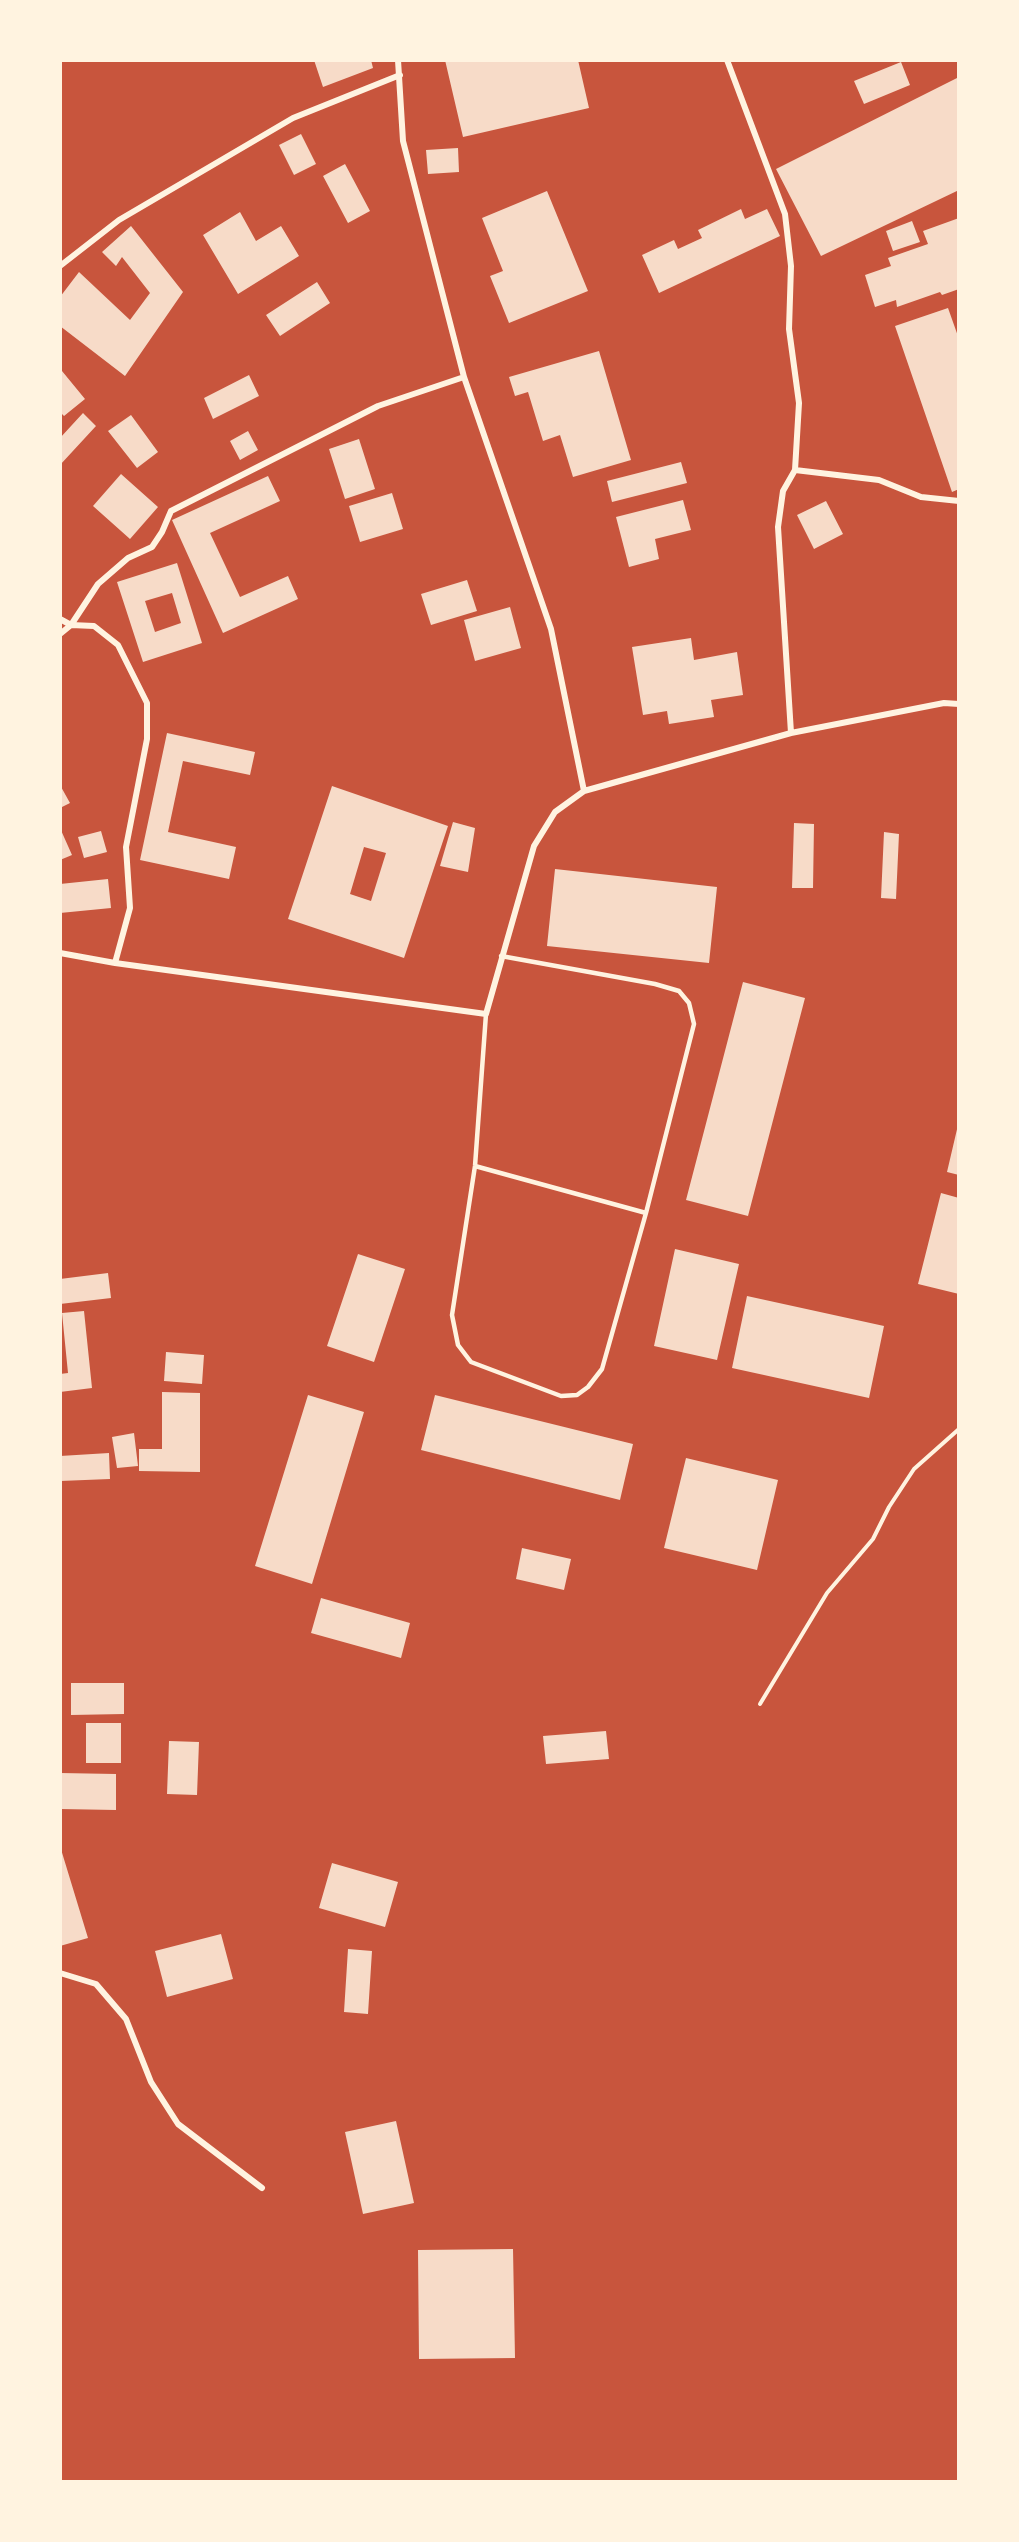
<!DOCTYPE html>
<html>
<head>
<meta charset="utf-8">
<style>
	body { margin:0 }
	#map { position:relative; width:1019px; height:2542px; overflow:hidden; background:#c8553d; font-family:Lora,serif }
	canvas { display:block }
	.frame { position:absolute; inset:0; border:62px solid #fff3e0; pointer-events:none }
</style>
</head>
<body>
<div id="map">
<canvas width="1019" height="2542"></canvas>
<div class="frame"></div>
</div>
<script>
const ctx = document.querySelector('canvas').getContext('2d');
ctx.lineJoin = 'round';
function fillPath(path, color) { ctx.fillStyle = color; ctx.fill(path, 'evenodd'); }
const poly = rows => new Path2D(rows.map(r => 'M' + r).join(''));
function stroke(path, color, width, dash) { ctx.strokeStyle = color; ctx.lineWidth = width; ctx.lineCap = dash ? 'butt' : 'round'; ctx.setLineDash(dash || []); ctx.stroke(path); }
fillPath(poly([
	[314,60,371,60,373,68,323,87],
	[445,60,578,60,589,108,463,137],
	[901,62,910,85,864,104,854,81],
	[959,77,959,190,821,256,776,169],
	[301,134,316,164,294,175,279,145],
	[458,148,459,172,428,174,426,150],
	[345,164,370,211,348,223,323,176],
	[547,191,588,291,509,323,490,276,503,271,482,218],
	[741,209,745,219,767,209,780,236,659,293,642,255,674,240,678,249,702,238,698,230],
	[240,212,256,241,281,226,299,256,238,294,203,235],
	[959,218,959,289,942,295,940,292,897,307,896,300,875,307,865,275,891,266,888,258,928,244,923,231],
	[912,221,920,242,893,251,886,231],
	[131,226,183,292,125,376,60,326,60,297,79,272,130,320,150,293,122,257,116,266,102,252],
	[317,282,330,303,280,336,266,315],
	[948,308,959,339,959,489,952,492,895,326],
	[599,351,631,460,573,477,560,435,543,441,528,392,515,396,509,377],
	[62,371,85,399,64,416,60,412,60,373],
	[249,375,259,396,213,419,204,398],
	[83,413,96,426,60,465,60,438],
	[131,415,158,452,137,468,108,431],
	[248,431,258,450,240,460,230,441],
	[359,439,375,489,345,499,329,449],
	[681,462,687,483,612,502,607,481],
	[121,474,158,507,130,539,93,506],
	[268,476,280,501,210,533,240,597,288,576,298,599,223,633,172,520],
	[392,493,403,529,360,542,349,506],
	[683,500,691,530,655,539,659,559,629,567,616,517],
	[826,501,843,534,814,549,797,515],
	[177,563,202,643,143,662,117,582],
	[172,593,181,623,155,632,145,601],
	[467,580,477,611,431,625,421,594],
	[510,607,521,648,475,661,464,620],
	[691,638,694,660,737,652,743,695,711,700,714,717,669,724,667,711,643,715,632,647],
	[167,733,255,752,250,775,183,761,168,832,236,847,229,879,140,860],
	[60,785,70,803,60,808],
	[332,786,448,826,404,958,288,919],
	[364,847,386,853,371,901,350,894],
	[453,822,475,828,468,872,440,866],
	[794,823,814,824,813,888,792,888],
	[60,828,72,855,60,860],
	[101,831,107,852,84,858,78,837],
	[884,832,899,834,896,899,881,898],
	[555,869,717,887,709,963,547,946],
	[108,879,111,908,60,913,60,884],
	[743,982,805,998,748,1216,686,1200],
	[958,1125,959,1125,959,1175,947,1172],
	[941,1193,959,1198,959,1294,918,1284],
	[675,1249,739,1264,717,1360,654,1346],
	[358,1254,405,1269,374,1362,327,1346],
	[108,1273,111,1298,60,1304,60,1279],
	[747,1296,884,1326,869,1398,732,1368],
	[84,1311,92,1388,60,1392,60,1374,68,1373,62,1313],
	[166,1352,204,1355,202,1384,164,1381],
	[162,1392,200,1393,200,1472,139,1471,139,1449,162,1449],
	[308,1395,364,1412,312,1584,255,1566],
	[435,1395,633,1444,620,1500,421,1450],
	[134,1433,138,1466,117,1468,112,1437],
	[109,1453,110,1479,60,1481,60,1456],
	[686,1458,778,1480,757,1570,664,1548],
	[522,1548,571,1559,564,1590,516,1579],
	[321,1598,410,1623,401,1658,311,1633],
	[71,1683,124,1683,124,1714,71,1715],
	[86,1723,121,1723,121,1763,86,1763],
	[606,1731,609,1759,546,1764,543,1736],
	[169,1741,199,1742,197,1795,167,1794],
	[60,1773,116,1774,116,1810,60,1809],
	[60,1846,88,1938,60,1946],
	[332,1863,398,1882,385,1927,319,1908],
	[221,1934,233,1979,167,1997,155,1951],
	[348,1949,372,1951,368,2014,344,2012],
	[396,2121,414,2203,363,2214,345,2132],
	[513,2249,515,2358,419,2359,418,2250]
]), '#f7dbc8');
stroke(poly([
	[760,1704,827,1593,873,1539,889,1507,914,1469,959,1429]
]), '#fff3e0', 4);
stroke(poly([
	[486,1014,475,1166,452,1315,458,1345,471,1362,561,1396,577,1395,588,1387,602,1369,646,1213,694,1024,689,1003,679,991,655,984,501,956],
	[475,1166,646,1213]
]), '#fff3e0', 4.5);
stroke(poly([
	[398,60,403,141,464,377,551,629,584,791],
	[727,60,785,214,791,266,789,329,799,403,795,470],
	[60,266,119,220,293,118,400,75],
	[60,619,71,625,94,626,118,645,147,703,147,739,126,847,130,908,115,963],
	[60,634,71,625,98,584,128,558,152,547,162,532,171,511,378,406,464,377],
	[791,733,778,527,783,491,795,470,879,480,921,497,959,501],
	[60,953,115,963,486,1014,534,846,555,812,584,791,791,733,944,703,959,704],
	[60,1973,96,1984,126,2019,151,2082,178,2124,262,2188]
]), '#fff3e0', 6);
</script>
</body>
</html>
